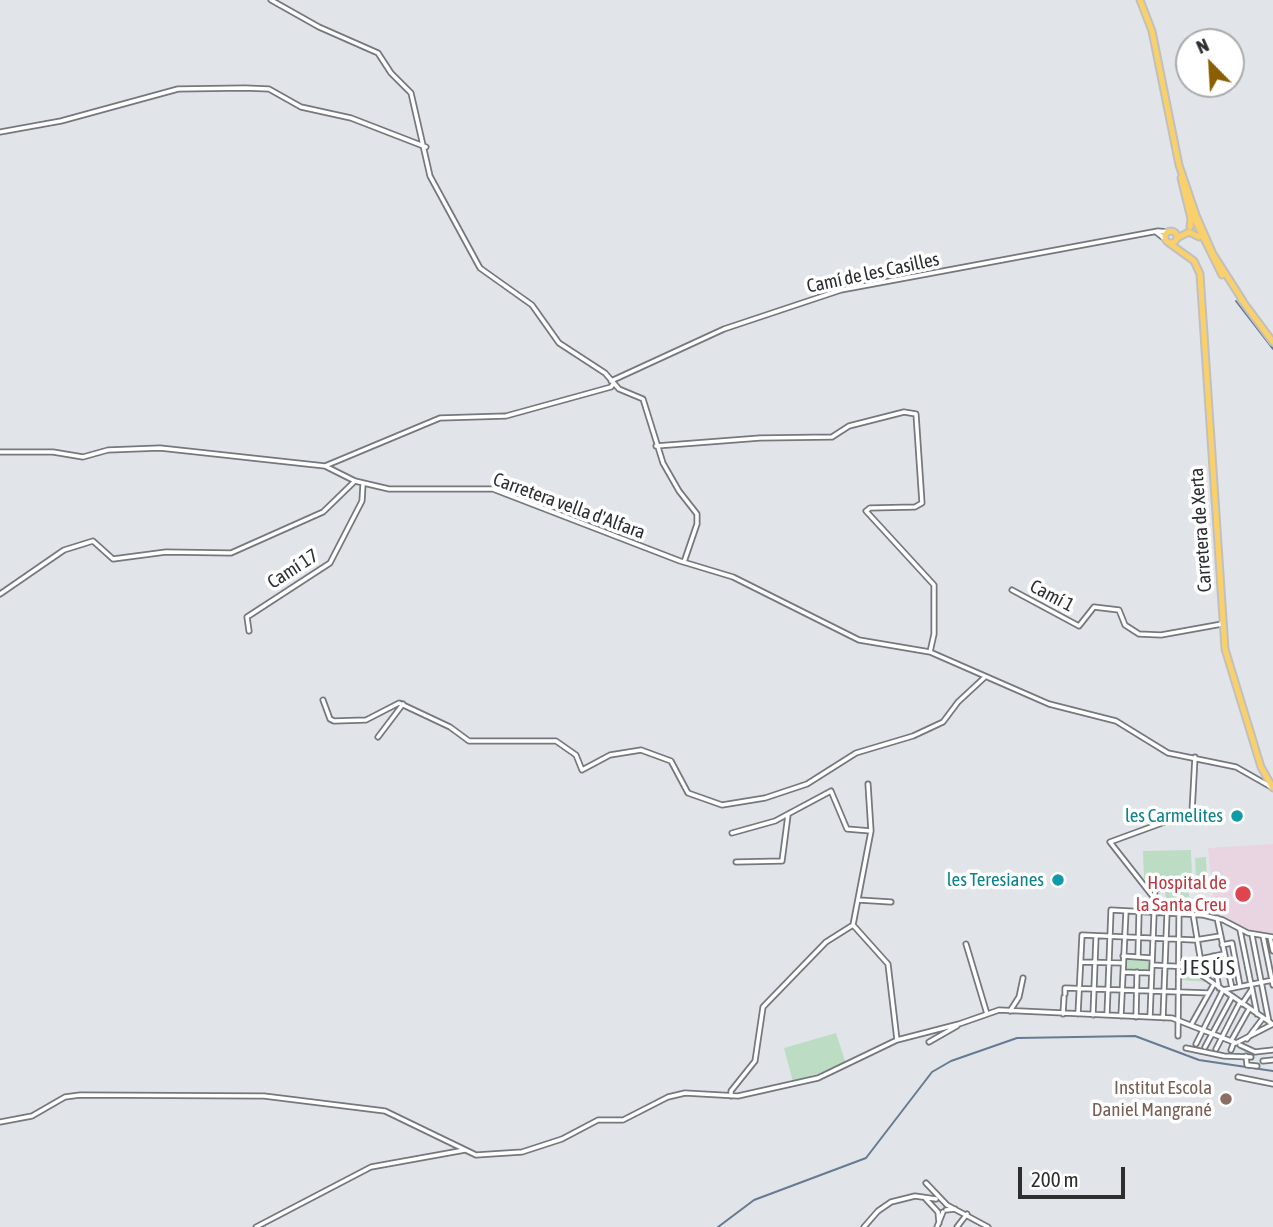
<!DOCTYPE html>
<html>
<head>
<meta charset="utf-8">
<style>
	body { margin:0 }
	#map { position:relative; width:1273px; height:1227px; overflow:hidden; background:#e1e5ea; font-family:"Asap Condensed",sans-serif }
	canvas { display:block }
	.north { position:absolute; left:1175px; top:28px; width:70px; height:70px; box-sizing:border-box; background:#fff; border:2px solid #ababac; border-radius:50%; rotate:336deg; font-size:19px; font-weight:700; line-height:28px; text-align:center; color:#2c2e30 }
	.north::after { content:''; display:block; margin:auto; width:24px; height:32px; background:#8a5e01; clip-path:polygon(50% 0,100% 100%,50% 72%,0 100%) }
	.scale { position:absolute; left:1018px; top:1167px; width:107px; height:32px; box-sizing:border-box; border:4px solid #2c2e30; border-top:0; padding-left:9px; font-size:21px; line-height:24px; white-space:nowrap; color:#2c2e30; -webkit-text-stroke:5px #fff; paint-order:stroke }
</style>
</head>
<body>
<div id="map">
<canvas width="1273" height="1227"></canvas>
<div class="north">N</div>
<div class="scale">200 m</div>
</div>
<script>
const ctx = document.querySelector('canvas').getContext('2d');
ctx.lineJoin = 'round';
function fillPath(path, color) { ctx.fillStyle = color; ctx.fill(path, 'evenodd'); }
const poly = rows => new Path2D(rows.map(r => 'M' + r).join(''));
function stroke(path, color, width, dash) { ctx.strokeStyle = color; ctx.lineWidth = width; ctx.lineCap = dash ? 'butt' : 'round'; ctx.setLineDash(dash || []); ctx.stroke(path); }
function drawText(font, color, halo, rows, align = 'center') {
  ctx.font = font + ' "Asap Condensed",sans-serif'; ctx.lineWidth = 7; ctx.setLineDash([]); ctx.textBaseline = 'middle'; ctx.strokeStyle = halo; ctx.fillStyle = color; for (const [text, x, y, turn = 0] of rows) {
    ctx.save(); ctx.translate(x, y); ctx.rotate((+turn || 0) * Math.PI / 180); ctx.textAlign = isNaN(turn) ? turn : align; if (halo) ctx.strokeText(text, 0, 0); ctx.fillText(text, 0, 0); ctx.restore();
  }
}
fillPath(poly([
	[1273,844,1273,933,1254,932,1215,914,1208,848]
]), '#e9d4e2');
fillPath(poly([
	[1191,850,1192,878,1144,879,1143,851],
	[1206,857,1207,879,1196,879,1195,858],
	[1188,891,1191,903,1167,906,1165,892],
	[1126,958,1150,959,1150,970,1125,970],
	[1181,967,1191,969,1208,982,1181,980],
	[836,1033,846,1064,793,1082,784,1048]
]), '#bcdcc4');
stroke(poly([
	[1236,301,1273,349],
	[718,1227,754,1200,866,1158,932,1072,951,1061,1017,1038,1135,1036,1199,1060,1273,1071]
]), '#687a91', 2);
const minor = poly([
	[271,0,319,27,378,53,391,73,411,93,430,176,480,268,532,305,559,343,605,373,619,389,643,399,663,463,679,491,697,514,697,524,684,562],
	[0,132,61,121,178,89,245,88,269,89,301,107,351,118,426,147],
	[1156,232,1165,239],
	[611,381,724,329,841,290,1158,231,1169,232],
	[656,446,760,438,832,437,849,426,904,412,916,414,922,503,915,507,870,508,866,511,934,585,934,634,930,652],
	[0,452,53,452,83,457,108,450,160,448,325,466,355,481,389,489,493,489,680,561,733,577,859,640,930,652,1049,704,1116,721,1168,753,1236,767,1273,788],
	[325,466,440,418,506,416,611,387,613,384],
	[1012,590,1079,626,1094,607,1119,610,1125,625,1139,634,1161,635,1222,624],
	[0,594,64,550,93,541,113,559,166,552,231,553,323,512,355,481],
	[249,631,247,617,330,563,362,501,363,484],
	[323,700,330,719,334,721,366,720,399,703,450,727,469,741,556,741,576,755,582,770,610,755,641,750,671,761,688,793,722,805,765,798,807,784,856,753,913,736,943,722,958,702,985,677],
	[378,737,403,704],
	[868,784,871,831,853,925,888,964,897,1040],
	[732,833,775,821,831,791,847,829,871,831],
	[736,862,782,861,788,815],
	[1154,898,1110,842,1192,812,1195,757],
	[859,900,891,902],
	[1193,914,1203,975],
	[1217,918,1232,988],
	[1240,930,1257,1014],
	[1252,935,1269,1022],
	[1263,936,1273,985],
	[1270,937,1273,951],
	[966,944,987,1014],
	[1222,945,1232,943,1240,986],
	[1123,956,1152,958],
	[1213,956,1219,988],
	[1138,957,1139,912],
	[1200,959,1224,954],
	[1081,962,1123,963],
	[1179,963,1201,960],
	[1152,965,1190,967,1271,1023],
	[1123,972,1151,973],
	[1065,994,1065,988,1209,993],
	[1242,1004,1252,989],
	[1010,1011,1019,997,1023,978],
	[1063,1014,1064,997],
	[1078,1014,1082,935,1195,940,1220,936],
	[1093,1015,1096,937],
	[1107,1015,1111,910,1203,915,1223,920,1248,933,1273,937],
	[1121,1016,1126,911],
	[1136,1017,1137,972],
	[1150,1017,1155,889,1187,884],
	[1163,1018,1167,913],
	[1191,1025,1214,984],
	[1178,1036,1179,913],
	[1247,1039,1263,1018],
	[1231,1041,1249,1009],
	[929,1042,957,1026],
	[1196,1044,1223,990,1273,980],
	[1240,1045,1255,1052,1273,1050],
	[1205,1047,1232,997],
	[1186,1048,1224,1056,1251,1057],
	[1216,1049,1239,1004],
	[1231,1050,1234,1042],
	[1246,1056,1247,1065,1257,1066],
	[1263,1061,1273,1060],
	[1238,1077,1273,1084],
	[731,1096,731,1091,755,1061,763,1007,826,942,853,925],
	[0,1122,32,1116,65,1097,80,1095,264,1096,385,1111,476,1155,522,1152,562,1139,598,1120,623,1120,668,1097,685,1093,738,1096,818,1078,897,1040,959,1024,999,1010,1172,1018,1236,1043,1273,1024],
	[926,1183,947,1205],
	[925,1198,938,1212,939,1223],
	[947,1205,988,1227],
	[946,1210,955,1209],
	[256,1227,371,1167,465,1150],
	[864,1227,878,1211,891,1202,915,1196,936,1199],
	[937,1227,943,1212],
	[957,1227,967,1214]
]);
const major = poly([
	[1140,0,1152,31,1179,165,1196,215,1213,254,1243,301],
	[1181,178,1191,219,1190,227],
	[1191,212,1222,275],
	'1165 237a6 6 0 1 1 12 0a6 6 0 1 1-12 0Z',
	[1177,238,1189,232,1199,237],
	[1169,243,1194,261,1200,274,1225,649,1261,767,1273,788],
	[1241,299,1273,342]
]);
stroke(minor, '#75797d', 7);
stroke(major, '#c0c0c1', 9);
stroke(minor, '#fff', 3.5);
stroke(major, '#fad06a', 5);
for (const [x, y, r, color] of [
	[1237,816,7,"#0f9aa8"],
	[1058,880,7,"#0f9aa8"],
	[1243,894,9,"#e0444e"],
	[1226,1099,7,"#8d6e63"]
]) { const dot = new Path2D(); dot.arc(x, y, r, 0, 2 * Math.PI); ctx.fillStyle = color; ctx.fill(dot); stroke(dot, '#fff', 2.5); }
drawText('19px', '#2c2e30', '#fff', [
	["Camí de les Casilles",873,273,-12],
	["Carretera vella d'Alfara",569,506,20],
	["Carretera de Xerta",1201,530,-94],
	["Camí 17",293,569,-33],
	["Camí 1",1052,596,28]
]);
drawText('19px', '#0d838f', '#fff', [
	["les Carmelites",1223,816],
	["les Teresianes",1044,880]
], 'right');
drawText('19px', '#be3a42', '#fff', [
	["Hospital de",1227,883],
	["la Santa Creu",1227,905]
], 'right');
drawText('19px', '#785e54', '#fff', [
	["Institut Escola",1212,1088],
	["Daniel Mangrané",1212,1110]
], 'right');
ctx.letterSpacing = '2px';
drawText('21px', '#2c2e30', '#fff', [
	["JESÚS",1209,968]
]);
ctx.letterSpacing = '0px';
</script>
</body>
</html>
